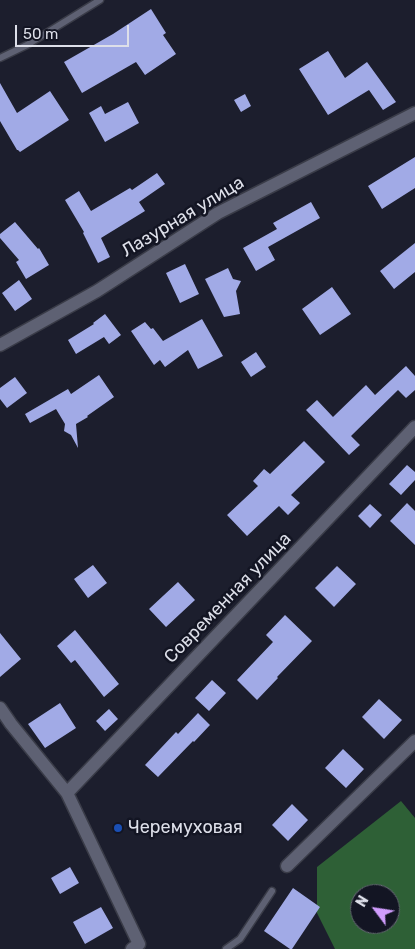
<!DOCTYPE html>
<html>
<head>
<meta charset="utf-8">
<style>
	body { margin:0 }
	#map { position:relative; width:415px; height:949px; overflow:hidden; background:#1c1e2d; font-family:Rubik,sans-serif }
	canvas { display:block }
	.north { position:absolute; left:350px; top:884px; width:50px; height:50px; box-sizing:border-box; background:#131523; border:1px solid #646672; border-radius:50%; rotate:301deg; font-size:14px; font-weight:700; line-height:20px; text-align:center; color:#dddfe9 }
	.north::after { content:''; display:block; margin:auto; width:18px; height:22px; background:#d19dfe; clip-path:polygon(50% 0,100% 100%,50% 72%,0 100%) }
	.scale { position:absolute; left:15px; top:25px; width:114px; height:22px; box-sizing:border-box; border:2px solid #dddfe9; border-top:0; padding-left:6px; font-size:15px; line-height:18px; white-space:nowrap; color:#dddfe9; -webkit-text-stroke:4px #131523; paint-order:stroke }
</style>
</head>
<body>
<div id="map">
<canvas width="415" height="949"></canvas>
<div class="north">N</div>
<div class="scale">50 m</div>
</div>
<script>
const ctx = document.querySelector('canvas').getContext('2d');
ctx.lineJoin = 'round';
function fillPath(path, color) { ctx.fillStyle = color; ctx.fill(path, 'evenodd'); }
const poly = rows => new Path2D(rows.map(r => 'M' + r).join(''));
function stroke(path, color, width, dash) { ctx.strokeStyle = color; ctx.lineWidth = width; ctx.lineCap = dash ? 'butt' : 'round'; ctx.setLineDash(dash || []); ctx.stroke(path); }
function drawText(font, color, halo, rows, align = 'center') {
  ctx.font = font + ' Rubik,sans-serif'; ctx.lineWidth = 5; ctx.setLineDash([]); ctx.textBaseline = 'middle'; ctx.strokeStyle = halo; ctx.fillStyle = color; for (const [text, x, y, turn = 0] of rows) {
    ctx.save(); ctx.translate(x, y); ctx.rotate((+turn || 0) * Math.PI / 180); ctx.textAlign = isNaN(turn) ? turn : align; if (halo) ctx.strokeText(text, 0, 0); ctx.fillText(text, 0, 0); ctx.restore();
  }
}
fillPath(poly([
	[401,801,415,818,415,949,335,949,317,913,317,867],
	[360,894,390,894,390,924,360,924]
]), '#2e6036');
fillPath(poly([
	[151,9,166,33,163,35,176,54,145,75,136,62,82,93,64,62,113,34],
	[328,51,345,78,367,62,396,102,383,110,369,90,328,115,299,69],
	[0,83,17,113,50,91,69,120,20,152,18,150,17,150,0,121],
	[245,94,251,106,241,112,234,100],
	[128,102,139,123,105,142,89,113,101,106,105,114],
	[415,157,415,188,382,209,368,186],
	[157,173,165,184,139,202,145,211,101,238,110,257,98,263,83,233,84,232,65,200,79,191,91,211,130,188,132,190],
	[311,202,320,218,268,247,275,260,256,271,243,248,277,229,273,223],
	[15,222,38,249,39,248,49,265,26,279,16,262,19,260,0,238,0,234],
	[415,243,415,272,394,289,380,271],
	[185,264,199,294,180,303,166,273],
	[228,268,233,279,241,281,236,291,240,314,224,317,205,279],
	[19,280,32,299,15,311,2,293],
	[332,287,351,314,320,335,302,309],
	[105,314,121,335,109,344,104,337,76,354,68,340,94,324,93,323],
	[202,319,223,356,198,369,188,350,165,367,160,360,154,365,131,331,145,322,151,329,153,328,163,341],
	[256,352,266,367,251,377,241,362],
	[406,366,415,376,415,390,406,398,398,390,351,436,360,445,349,455,306,410,317,400,333,417,366,385,375,395],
	[99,375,114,397,87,416,88,417,76,424,78,448,71,435,64,431,65,424,56,409,30,423,25,414,68,389,71,394],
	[15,377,27,393,7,408,0,399,0,388],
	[304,441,325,462,291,495,300,503,288,515,279,506,247,536,227,515,258,486,253,481,264,469,270,474],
	[407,465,415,472,415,480,401,495,389,484],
	[407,503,415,511,415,545,390,521],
	[370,504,382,515,370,528,358,516],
	[93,565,107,583,88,598,74,579],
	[337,566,356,584,334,607,315,588],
	[178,582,195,600,166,627,149,609],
	[285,615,312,641,277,677,278,678,257,700,237,680,273,642,266,635],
	[75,630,119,684,104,697,75,660,71,663,57,646],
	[0,633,21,659,0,677],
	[212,680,226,693,209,711,195,698],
	[379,699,402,720,384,739,362,717],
	[60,703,76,728,45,748,28,724],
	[109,709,118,719,105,731,96,721],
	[198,713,210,725,194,742,193,741,158,777,145,765,176,732,178,734],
	[343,749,364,769,346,788,325,768],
	[292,804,308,820,288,841,272,825],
	[70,867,79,883,60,894,51,878],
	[293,888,320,907,292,949,290,949,264,931],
	[101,907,113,928,85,944,73,922]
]), '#a1aae6');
const service = poly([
	[0,58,27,45,100,0],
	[226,949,240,939,272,891]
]);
const minor = poly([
	[0,345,97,291,218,213,415,113],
	[0,708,11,724,67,793,139,944,132,949],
	[67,793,415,427],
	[287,866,415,741]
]);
stroke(service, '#3a3c48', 9);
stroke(minor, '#3a3c48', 15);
stroke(service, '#5e6173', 6);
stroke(minor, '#5e6173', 12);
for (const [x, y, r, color] of [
	[118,828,5,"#1a4fb4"]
]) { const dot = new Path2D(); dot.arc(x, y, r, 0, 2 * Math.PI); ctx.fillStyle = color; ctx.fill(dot); stroke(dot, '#131523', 2); }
drawText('18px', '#dddfe9', '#131523', [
	["Лазурная улица",183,217,-31],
	["Современная улица",228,598,-46]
]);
drawText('18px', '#dddfe9', '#131523', [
	["Черемуховая",128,828]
], 'left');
</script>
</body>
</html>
